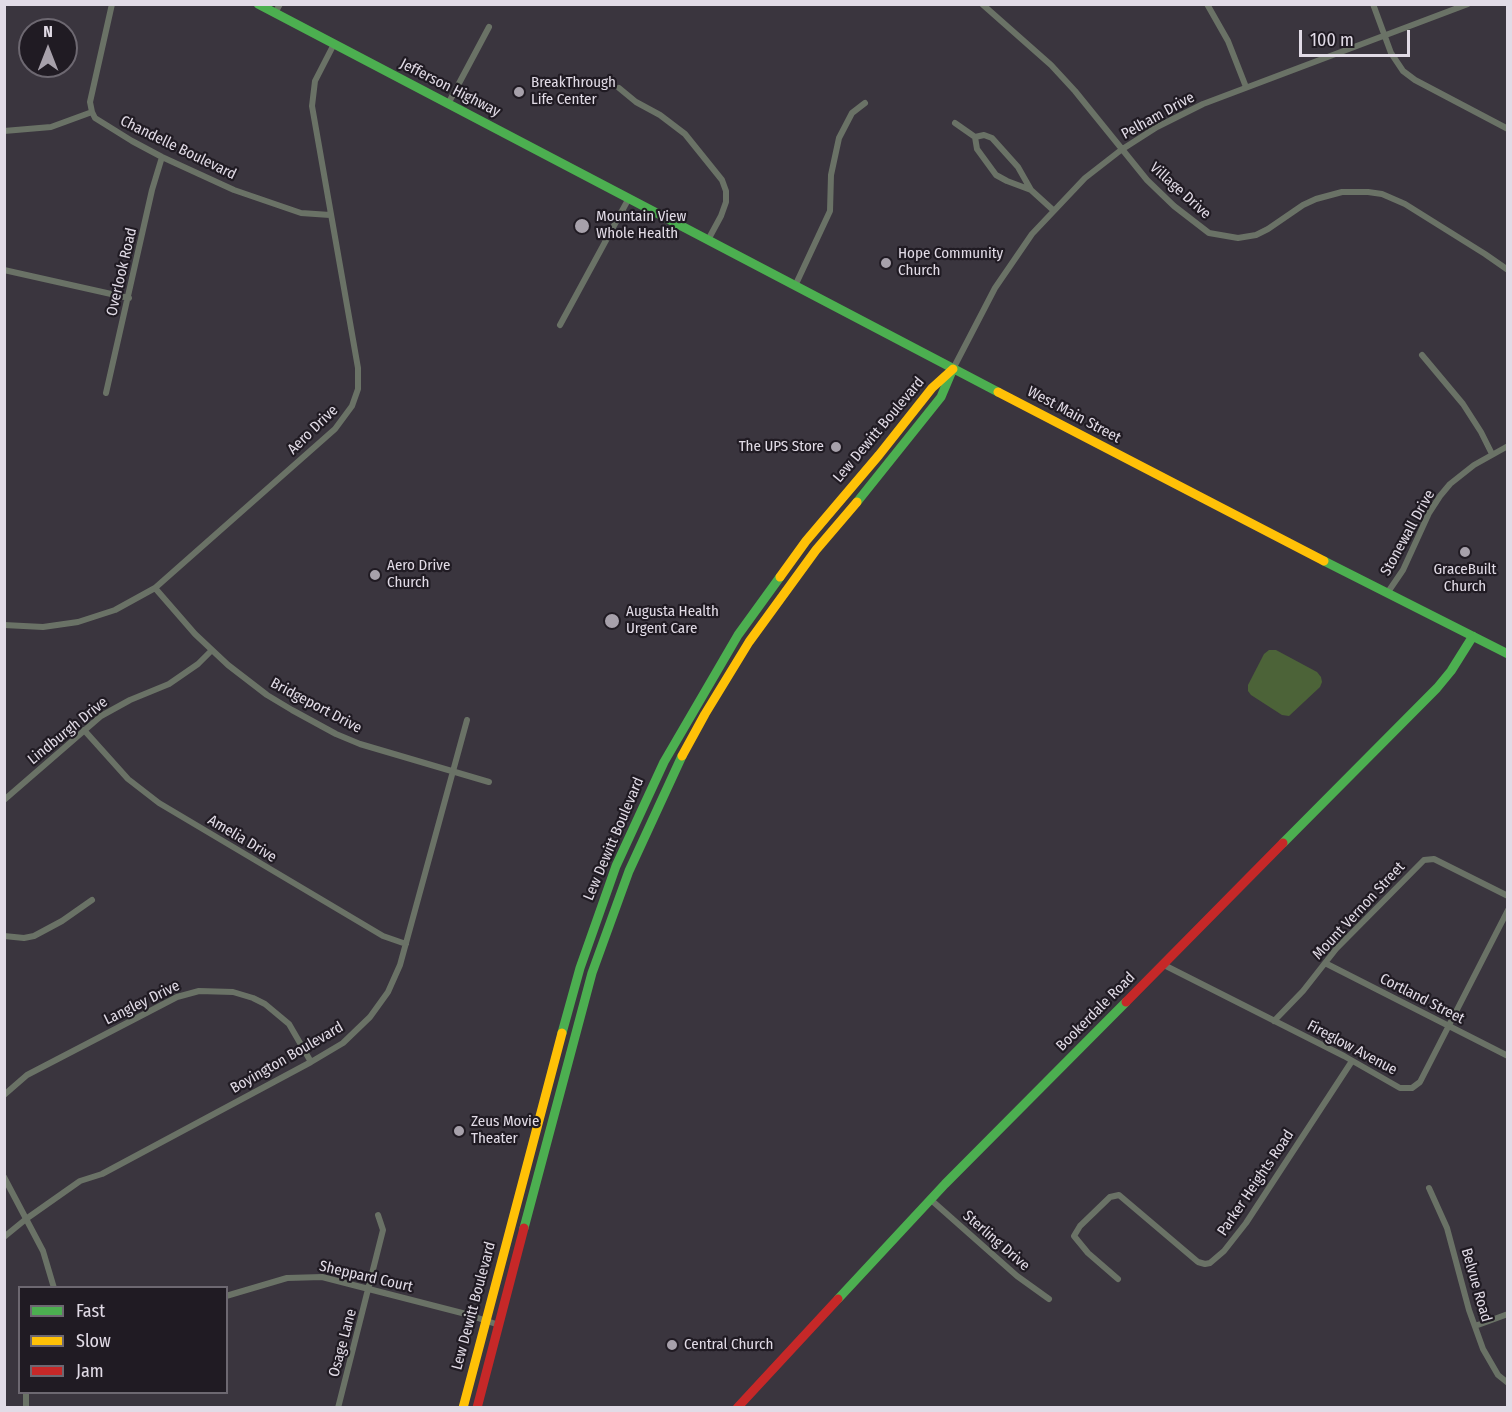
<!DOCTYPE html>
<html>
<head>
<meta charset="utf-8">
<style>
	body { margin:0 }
	#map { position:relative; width:1512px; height:1412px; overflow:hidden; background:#3a353e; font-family:"Fira Sans Condensed",sans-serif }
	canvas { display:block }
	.frame { position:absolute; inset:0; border:6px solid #e1dbe6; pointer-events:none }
	.legend { position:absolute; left:18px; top:1286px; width:210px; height:108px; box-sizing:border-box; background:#201b23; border:2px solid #6d6871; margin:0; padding:8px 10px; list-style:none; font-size:18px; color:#e1dbe6 }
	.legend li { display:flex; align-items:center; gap:12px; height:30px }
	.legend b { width:30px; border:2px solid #6d6871 }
	.north { position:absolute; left:18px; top:18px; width:60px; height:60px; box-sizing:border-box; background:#201b23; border:2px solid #6d6871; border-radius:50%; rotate:0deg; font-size:16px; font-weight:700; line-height:24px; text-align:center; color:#e1dbe6 }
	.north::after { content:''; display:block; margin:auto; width:21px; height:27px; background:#a7a1ab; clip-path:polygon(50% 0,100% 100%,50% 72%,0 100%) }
	.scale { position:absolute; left:1299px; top:30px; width:111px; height:27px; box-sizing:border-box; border:3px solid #e1dbe6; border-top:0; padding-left:8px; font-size:18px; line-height:21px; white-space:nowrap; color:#e1dbe6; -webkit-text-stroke:4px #201b23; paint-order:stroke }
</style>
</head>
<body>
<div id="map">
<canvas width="1512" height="1412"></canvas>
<div class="frame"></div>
<ul class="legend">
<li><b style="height:8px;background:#4caf50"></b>Fast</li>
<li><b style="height:8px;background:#ffc107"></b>Slow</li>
<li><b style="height:8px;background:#c62828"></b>Jam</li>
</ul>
<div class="north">N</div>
<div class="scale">100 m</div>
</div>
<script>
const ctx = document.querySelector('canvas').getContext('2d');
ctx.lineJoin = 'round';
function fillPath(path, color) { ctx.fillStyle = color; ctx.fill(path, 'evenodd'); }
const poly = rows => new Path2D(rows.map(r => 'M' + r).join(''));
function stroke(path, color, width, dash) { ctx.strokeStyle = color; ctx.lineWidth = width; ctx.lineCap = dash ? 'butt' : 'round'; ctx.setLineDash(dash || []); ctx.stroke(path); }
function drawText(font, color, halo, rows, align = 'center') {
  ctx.font = font + ' "Fira Sans Condensed",sans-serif'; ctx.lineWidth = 4.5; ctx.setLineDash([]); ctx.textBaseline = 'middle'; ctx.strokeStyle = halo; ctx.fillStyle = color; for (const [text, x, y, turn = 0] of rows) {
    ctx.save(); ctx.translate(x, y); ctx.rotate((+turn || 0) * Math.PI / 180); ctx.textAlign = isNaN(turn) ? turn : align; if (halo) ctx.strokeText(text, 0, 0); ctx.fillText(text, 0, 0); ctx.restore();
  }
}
fillPath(poly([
	[1269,650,1276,650,1317,672,1321,677,1322,682,1320,687,1289,716,1282,715,1251,695,1248,691,1248,685,1264,654]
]), '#4c6338');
stroke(poly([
	[112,4,90,102,92,112,95,118,132,141,162,157,234,190,301,213,330,215],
	[982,4,1051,65,1075,91,1147,180,1174,206,1209,233,1238,238,1256,235,1268,229,1303,205,1316,199,1342,192,1368,192,1382,194,1405,204,1485,254,1508,270],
	[1207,4,1228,41,1246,87],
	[1373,4,1391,53,1403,71,1415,80,1508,129],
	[275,13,280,4],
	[619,88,636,102,660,115,685,134,722,180,726,191,726,202,721,216,708,240],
	[448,104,489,27],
	[955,123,975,137,977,149,996,175,1007,181,1031,190,1018,167,992,138,984,135,975,137],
	[4,131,51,127,92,112],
	[1031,190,1053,210],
	[4,270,129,298],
	[795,286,830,211,831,175,839,138,852,113,865,103],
	[560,325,629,198],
	[1422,355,1463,404,1481,432,1492,454],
	[953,369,995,288,1032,234,1085,178,1121,150,1157,127,1203,104,1468,4],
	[106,393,152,190,162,157],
	[155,588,195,634,228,665,267,695,292,710,336,734,360,744,489,782],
	[1388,592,1403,570,1429,513,1440,496,1450,484,1474,465,1508,446],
	[4,625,43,627,78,622,115,610,155,588,335,429,352,406,358,389,358,368,312,106,315,81,334,44],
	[84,730,128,779,159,803,383,936,406,944],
	[4,800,101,716,130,700,169,684,198,664,212,650],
	[4,936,24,938,34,936,62,921,92,900],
	[1325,963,1508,1056],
	[1164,965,1344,1056,1400,1088,1412,1088,1420,1082,1508,910],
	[1274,1021,1303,991,1336,949,1424,860,1434,859,1508,896],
	[4,1095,27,1075,177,997,199,991,233,992,253,998,265,1004,289,1024,311,1062],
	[4,1177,43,1251,54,1288],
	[1429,1188,1447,1228,1469,1310,1483,1349,1498,1375,1508,1383],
	[930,1199,1017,1276,1049,1299],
	[4,1237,26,1219,80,1181,102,1174,311,1062,343,1043,370,1017,388,992,400,965,467,720],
	[1118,1279,1088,1253,1074,1236,1080,1226,1110,1197,1119,1195,1198,1262,1205,1264,1210,1263,1224,1251,1246,1223,1352,1061],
	[226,1296,287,1278,322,1277,466,1314,499,1325],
	[1475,1326,1508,1314],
	[26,1408,26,1392],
	[338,1408,383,1230,378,1215]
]), '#6a7266', 6);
stroke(poly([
	[258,4,998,392],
	[857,502,941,397,952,371],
	[1324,561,1508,654],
	[1283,843,1437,688,1451,671,1473,636],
	[562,1033,580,968,616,866,664,762,738,635,780,577],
	[524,1228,592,973,629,871,682,756],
	[838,1299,945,1184,1126,1002]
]), '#4caf50', 9);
stroke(poly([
	[998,392,1324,561],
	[780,577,806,541,879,455,932,388,953,369],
	[682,756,705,714,749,642,816,550,857,502],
	[463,1408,562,1033]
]), '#ffc107', 9);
stroke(poly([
	[1126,1002,1283,843],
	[477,1408,524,1228],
	[737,1408,838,1299]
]), '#c62828', 9);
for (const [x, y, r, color] of [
	[519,92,6,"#a7a1ab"],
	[582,226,8,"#a7a1ab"],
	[886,263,6,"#a7a1ab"],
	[836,447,6,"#a7a1ab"],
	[1465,552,6,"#a7a1ab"],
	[375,575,6,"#a7a1ab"],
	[612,621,8,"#a7a1ab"],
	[459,1131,6,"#a7a1ab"],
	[672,1345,6,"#a7a1ab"]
]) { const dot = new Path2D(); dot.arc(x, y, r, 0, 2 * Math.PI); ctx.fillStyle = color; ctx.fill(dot); stroke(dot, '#201b23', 2); }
drawText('15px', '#e1dbe6', '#201b23', [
	["BreakThrough",531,83],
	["Life Center",531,100],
	["Mountain View",596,217],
	["Whole Health",596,234],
	["Hope Community",898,254],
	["Church",898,271],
	["The UPS Store",824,447,"right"],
	["Aero Drive",387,566],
	["Church",387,583],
	["GraceBuilt",1465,570,"center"],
	["Church",1465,587,"center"],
	["Augusta Health",626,612],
	["Urgent Care",626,629],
	["Zeus Movie",471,1122],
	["Theater",471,1139],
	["Central Church",684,1345]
], 'left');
drawText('15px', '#e1dbe6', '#201b23', [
	["Jefferson Highway",450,88,27],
	["Pelham Drive",1158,116,-29],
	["Chandelle Boulevard",178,148,26],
	["Village Drive",1180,191,42],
	["Overlook Road",122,272,-77],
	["West Main Street",1074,415,28],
	["Aero Drive",313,430,-44],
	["Lew Dewitt Boulevard",879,430,-50],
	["Stonewall Drive",1408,533,-61],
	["Bridgeport Drive",316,706,28],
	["Lindburgh Drive",68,731,-39],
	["Amelia Drive",242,839,31],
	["Lew Dewitt Boulevard",614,839,-67],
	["Mount Vernon Street",1359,911,-47],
	["Cortland Street",1422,999,27],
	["Langley Drive",142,1003,-26],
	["Bookerdale Road",1096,1012,-45],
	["Fireglow Avenue",1352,1048,28],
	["Boyington Boulevard",287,1058,-30],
	["Parker Heights Road",1256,1183,-56],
	["Sterling Drive",996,1241,41],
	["Sheppard Court",366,1277,13],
	["Belvue Road",1476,1285,74],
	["Lew Dewitt Boulevard",474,1306,-75],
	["Osage Lane",343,1343,-75]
]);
</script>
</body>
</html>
